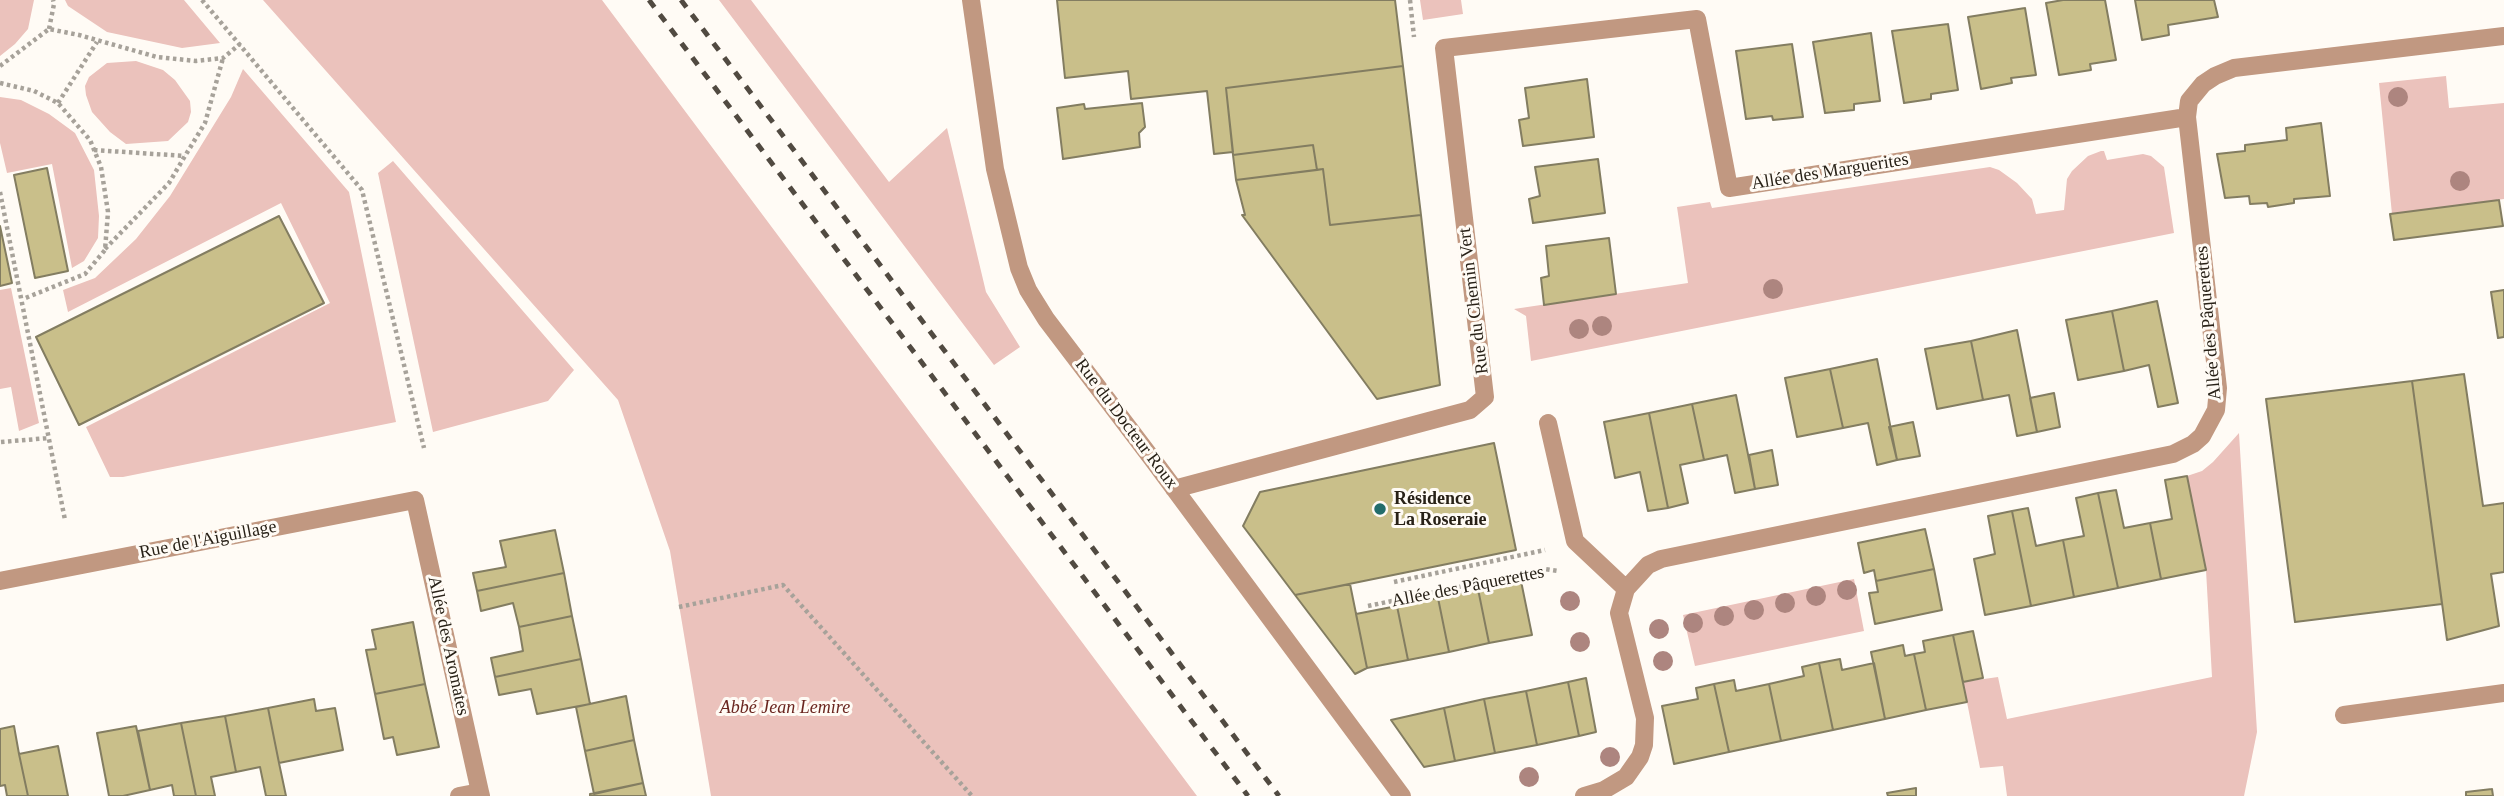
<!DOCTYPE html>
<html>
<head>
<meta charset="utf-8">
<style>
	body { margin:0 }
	canvas { display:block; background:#fffbf5 }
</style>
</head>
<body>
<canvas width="2504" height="796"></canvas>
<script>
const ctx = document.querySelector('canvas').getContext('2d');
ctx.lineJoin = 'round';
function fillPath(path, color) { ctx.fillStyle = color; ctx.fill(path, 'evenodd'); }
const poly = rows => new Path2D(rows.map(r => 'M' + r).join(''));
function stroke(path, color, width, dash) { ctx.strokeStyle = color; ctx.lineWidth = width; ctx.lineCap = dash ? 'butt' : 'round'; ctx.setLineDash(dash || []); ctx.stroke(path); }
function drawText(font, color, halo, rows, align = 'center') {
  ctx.font = font + ' Georgia,serif'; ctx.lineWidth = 6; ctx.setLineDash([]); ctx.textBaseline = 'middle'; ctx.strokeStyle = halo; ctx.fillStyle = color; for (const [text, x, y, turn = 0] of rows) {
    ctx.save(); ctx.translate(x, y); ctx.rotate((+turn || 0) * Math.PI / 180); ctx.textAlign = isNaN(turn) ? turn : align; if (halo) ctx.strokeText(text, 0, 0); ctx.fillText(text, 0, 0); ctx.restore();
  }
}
fillPath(poly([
	[0,0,34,0,28,29,15,44,0,56],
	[65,0,184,0,220,43,182,48,107,32,68,6],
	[263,0,602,0,1197,796,711,796,670,551,618,400],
	[719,0,751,0,889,182,947,128,986,292,1020,347,994,365],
	[1420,0,1461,0,1463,14,1423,20],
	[136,61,163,70,175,80,190,101,191,112,188,122,168,141,126,144,110,132,92,112,86,95,85,86,89,77,107,63],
	[243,69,349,192,396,422,123,477,110,477,86,427,330,303,281,203,68,312,63,290,95,278,136,239,170,196,231,97],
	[2446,76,2449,108,2504,103,2504,199,2392,214,2379,83],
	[0,97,21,100,49,114,75,133,94,170,99,216,98,238,84,261,72,268,52,164,7,173,0,143],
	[2101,151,2104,151,2107,160,2143,154,2151,156,2164,167,2174,233,1531,361,1526,316,1514,309,1688,283,1677,207,1710,202,1712,208,1990,167,1999,170,2017,183,2032,199,2036,214,2064,210,2067,179,2072,171,2088,156],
	[393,161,574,370,548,401,433,432,378,173],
	[11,288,39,423,19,431,11,387,0,389,0,290],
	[2239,433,2257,732,2244,796,2007,796,2003,766,1980,768,1963,682,1998,677,2007,719,2212,677,2206,570,2187,476,2202,471,2213,462],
	[1854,579,1864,631,1695,666,1683,615]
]), '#ebc2bc');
const building = poly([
	[1057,0,1395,0,1403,66,1226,88,1233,152,1214,154,1207,91,1131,99,1128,71,1065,78,1057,0],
	[2063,0,2105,0,2116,60,2090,64,2091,70,2059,75,2046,3,2063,0],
	[2135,0,2214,0,2218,17,2168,25,2169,35,2142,40,2135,0],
	[2025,8,2036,75,2011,78,2012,83,1981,89,1968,17,2025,8],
	[1948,24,1958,90,1931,94,1931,99,1904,103,1892,31,1948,24],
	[1871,33,1880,101,1854,104,1854,110,1825,113,1813,42,1871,33],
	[1792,44,1803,117,1773,120,1772,116,1746,119,1736,51,1792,44],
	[1403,66,1421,215,1330,225,1323,169,1317,170,1313,145,1233,155,1226,88,1403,66],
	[1587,79,1594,137,1523,146,1519,120,1529,118,1525,88,1587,79],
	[1142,103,1145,127,1139,133,1140,147,1063,159,1057,108,1084,104,1085,109,1142,103],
	[2321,123,2330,196,2294,199,2294,203,2268,207,2267,203,2250,204,2249,196,2225,198,2217,154,2245,151,2245,145,2287,140,2286,128,2321,123],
	[1313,145,1317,170,1236,180,1233,155,1313,145],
	[1598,159,1605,213,1533,223,1529,199,1540,196,1535,167,1598,159],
	[47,168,68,271,35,278,14,175,47,168],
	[1323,169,1330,225,1421,215,1440,385,1377,399,1242,215,1245,215,1236,180,1323,169],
	[2499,200,2503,226,2394,240,2390,214,2499,200],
	[279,216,324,303,79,425,36,337,279,216],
	[0,226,12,283,0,286,0,226],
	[1609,238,1616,294,1544,305,1541,278,1549,276,1546,246,1609,238],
	[2504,290,2504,337,2498,338,2491,292,2504,290],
	[2157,301,2178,403,2158,407,2149,365,2124,371,2112,311,2157,301],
	[2112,311,2124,371,2078,380,2066,320,2112,311],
	[2017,330,2037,432,2017,436,2009,395,1983,400,1971,341,2017,330],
	[1971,341,1983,400,1937,409,1925,349,1971,341],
	[1877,359,1897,460,1877,465,1868,423,1843,428,1830,369,1877,359],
	[1830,369,1843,428,1797,437,1785,378,1830,369],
	[2464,374,2483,506,2504,503,2504,572,2491,574,2499,626,2447,640,2412,381,2464,374],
	[2412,381,2442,604,2295,622,2266,399,2412,381],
	[2054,393,2060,427,2037,432,2030,398,2054,393],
	[1736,395,1755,489,1735,493,1727,455,1704,460,1692,404,1736,395],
	[1692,404,1704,460,1680,465,1688,503,1668,508,1649,413,1692,404],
	[1649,413,1668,508,1648,511,1640,472,1615,478,1604,422,1649,413],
	[1913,422,1920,456,1897,460,1889,427,1913,422],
	[1494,443,1516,550,1295,595,1243,526,1260,492,1494,443],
	[1772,450,1778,485,1755,489,1749,455,1772,450],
	[2187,476,2206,570,2161,579,2150,523,2172,519,2165,480,2187,476],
	[2116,490,2124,528,2150,523,2161,579,2118,588,2098,493,2116,490],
	[2098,493,2118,588,2074,597,2063,540,2084,536,2076,498,2098,493],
	[2028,508,2036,546,2063,540,2074,597,2031,606,2012,511,2028,508],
	[2012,511,2031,606,1985,615,1974,559,1995,554,1988,516,2012,511],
	[1925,529,1934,569,1876,581,1874,570,1864,573,1858,543,1925,529],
	[555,530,564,573,477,591,473,573,506,567,500,541,555,530],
	[1934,569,1942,610,1875,624,1869,593,1878,592,1876,581,1934,569],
	[564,573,572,616,519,627,513,603,481,611,477,591,564,573],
	[1521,581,1532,635,1489,643,1478,589,1521,581],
	[1350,584,1367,668,1355,674,1295,595,1350,584],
	[1478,589,1489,643,1449,652,1438,598,1478,589],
	[1438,598,1449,652,1408,660,1397,606,1438,598],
	[1397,606,1408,660,1367,668,1356,614,1397,606],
	[572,616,581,659,495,677,491,658,523,651,519,627,572,616],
	[413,622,425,684,375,694,366,650,376,649,372,630,413,622],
	[1973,631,1983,678,1963,682,1953,635,1973,631],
	[1953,635,1967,702,1926,710,1914,654,1925,652,1923,641,1953,635],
	[1903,645,1905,656,1914,654,1926,710,1885,719,1871,652,1903,645],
	[581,659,590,704,537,714,531,689,499,695,495,677,581,659],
	[1840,659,1842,670,1874,663,1885,719,1833,730,1819,663,1840,659],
	[1819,663,1833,730,1781,741,1769,684,1804,676,1802,667,1819,663],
	[1586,678,1596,732,1579,736,1568,682,1586,678],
	[1734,680,1736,691,1769,684,1781,741,1729,752,1714,684,1734,680],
	[1568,682,1579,736,1537,745,1526,691,1568,682],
	[425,684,439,747,397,755,393,737,384,739,375,694,425,684],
	[1714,684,1729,752,1674,764,1662,706,1698,699,1696,688,1714,684],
	[1526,691,1537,745,1495,753,1484,699,1526,691],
	[626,696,634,740,585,751,576,707,626,696],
	[314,699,316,711,335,708,343,750,279,763,268,708,314,699],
	[1484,699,1495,753,1455,761,1444,708,1484,699],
	[268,708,279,763,286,796,266,796,260,767,236,772,225,716,268,708],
	[1444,708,1455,761,1424,767,1391,720,1444,708],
	[225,716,236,772,211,777,215,796,196,796,181,723,225,716],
	[181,723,196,796,174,796,172,785,150,790,138,731,181,723],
	[14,726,19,754,28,796,7,796,5,785,0,786,0,729,14,726],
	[136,726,150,790,123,796,109,796,97,733,136,726],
	[634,740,643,783,594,794,585,751,634,740],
	[58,746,68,796,28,796,19,754,58,746],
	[643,783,646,796,590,796,590,794,643,783],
	[1916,788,1916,796,1888,796,1887,793,1916,788],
	[2492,789,2493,796,2466,796,2466,792,2492,789]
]);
fillPath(building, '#c9bf8a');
stroke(building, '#837d61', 2);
stroke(poly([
	[202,0,362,190,424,448],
	[1410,0,1414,37],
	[49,29,54,4,53,0],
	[0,66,49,29,79,35,157,57,196,61,223,58,240,44],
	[0,83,34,91,58,103,90,140,101,167,108,212,105,250,85,274,23,299],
	[58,103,97,42],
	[94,150,185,156],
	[0,192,65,520],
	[105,249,169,183,185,156,205,123,223,58],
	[1,442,49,438],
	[1394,582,1545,550],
	[1368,606,1545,569,1558,571],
	[679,607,783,585,972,796]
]), '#a7a29a', 4.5, [3.5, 3.5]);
stroke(poly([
	[971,0,995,169,1019,268,1028,290,1046,319,1153,460,1402,796],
	[1548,423,1575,541,1626,589],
	[1174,489,1470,410,1485,397,1444,48,1697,19,1729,188,2187,117],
	[0,581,415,500,480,792],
	[2344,715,2504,693],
	[459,796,480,792,481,796],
	[1584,796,1604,790,1626,777,1640,757,1644,745,1645,718,1619,613,1626,589,1648,565,1661,559,2173,454,2193,444,2202,436,2216,410,2218,388,2187,117,2189,101,2203,84,2215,76,2234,68,2504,36]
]), '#c19881', 18);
stroke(poly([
	[649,0,1248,796],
	[681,0,1279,796]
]), '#514a41', 5, [9, 9]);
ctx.fillStyle = '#ad857f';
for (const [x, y] of [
	[2398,97],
	[2460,181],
	[1773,289],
	[1602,326],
	[1579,329],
	[1847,590],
	[1816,596],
	[1570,601],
	[1785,603],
	[1754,610],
	[1724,616],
	[1693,623],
	[1659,629],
	[1580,642],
	[1663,661],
	[1610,757],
	[1529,777]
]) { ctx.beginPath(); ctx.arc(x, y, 10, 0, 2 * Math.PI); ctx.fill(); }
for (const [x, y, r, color] of [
	[1380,509,7,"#226d6b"]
]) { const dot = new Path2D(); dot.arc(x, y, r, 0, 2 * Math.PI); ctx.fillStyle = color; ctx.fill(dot); stroke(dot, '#fffbf5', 2.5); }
drawText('18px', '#282117', '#fffbf5', [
	["Allée des Marguerites",1830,172,-9],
	["Rue du Chemin Vert",1474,301,-97],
	["Allée des Pâquerettes",2209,323,-95],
	["Rue du Docteur Roux",1126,424,53],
	["Rue de l'Aiguillage",208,540,-11],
	["Allée des Pâquerettes",1468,587,-11],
	["Allée des Aromates",448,646,78]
]);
drawText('bold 18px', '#282117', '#fffbf5', [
	["Résidence",1394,499],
	["La Roseraie",1394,520]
], 'left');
drawText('italic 18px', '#6a251f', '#fffbf5', [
	["Abbé Jean Lemire",785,708]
]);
</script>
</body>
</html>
